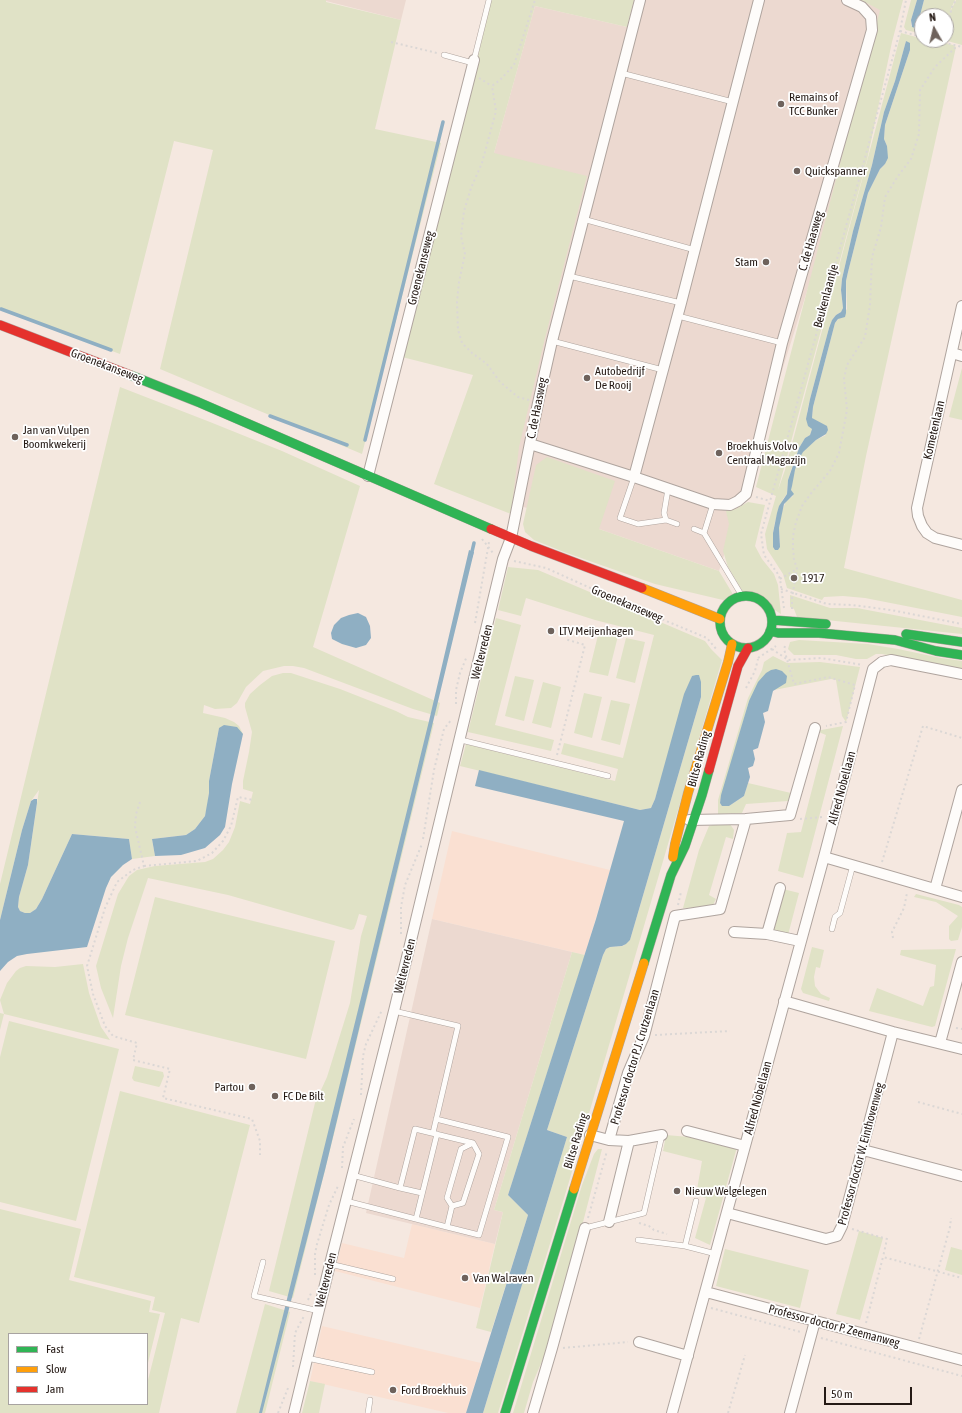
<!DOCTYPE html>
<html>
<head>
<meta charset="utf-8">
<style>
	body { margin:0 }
	#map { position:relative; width:962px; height:1413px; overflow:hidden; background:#f5e8e0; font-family:"Asap Condensed",sans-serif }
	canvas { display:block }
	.legend { position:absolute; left:8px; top:1333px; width:140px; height:72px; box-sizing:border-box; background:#fff; border:1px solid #a8a3a1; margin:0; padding:5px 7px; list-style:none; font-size:12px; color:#251a15 }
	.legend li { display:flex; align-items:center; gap:8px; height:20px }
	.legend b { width:20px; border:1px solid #a8a3a1 }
	.north { position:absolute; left:914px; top:8px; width:40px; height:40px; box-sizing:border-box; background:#fff; border:1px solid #a8a3a1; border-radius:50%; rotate:352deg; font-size:11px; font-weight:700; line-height:16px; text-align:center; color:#251a15 }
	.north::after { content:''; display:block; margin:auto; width:14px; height:18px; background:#6e625c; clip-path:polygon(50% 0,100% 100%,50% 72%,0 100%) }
	.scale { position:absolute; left:824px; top:1387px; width:88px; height:18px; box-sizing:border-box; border:2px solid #251a15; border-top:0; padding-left:5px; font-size:12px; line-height:14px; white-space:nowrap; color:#251a15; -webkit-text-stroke:3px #fff; paint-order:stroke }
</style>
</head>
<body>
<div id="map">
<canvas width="962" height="1413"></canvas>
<ul class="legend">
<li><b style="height:5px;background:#30b455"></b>Fast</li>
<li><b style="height:5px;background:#ff9f0a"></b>Slow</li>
<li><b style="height:5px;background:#e5322d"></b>Jam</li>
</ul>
<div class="north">N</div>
<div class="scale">50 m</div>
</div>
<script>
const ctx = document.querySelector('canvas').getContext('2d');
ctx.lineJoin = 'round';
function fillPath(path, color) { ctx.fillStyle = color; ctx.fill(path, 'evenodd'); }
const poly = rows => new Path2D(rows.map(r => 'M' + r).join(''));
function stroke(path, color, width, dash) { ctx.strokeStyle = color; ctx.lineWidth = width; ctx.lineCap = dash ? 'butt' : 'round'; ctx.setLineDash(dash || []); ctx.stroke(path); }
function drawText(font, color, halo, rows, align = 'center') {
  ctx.font = font + ' "Asap Condensed",sans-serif'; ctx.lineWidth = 3.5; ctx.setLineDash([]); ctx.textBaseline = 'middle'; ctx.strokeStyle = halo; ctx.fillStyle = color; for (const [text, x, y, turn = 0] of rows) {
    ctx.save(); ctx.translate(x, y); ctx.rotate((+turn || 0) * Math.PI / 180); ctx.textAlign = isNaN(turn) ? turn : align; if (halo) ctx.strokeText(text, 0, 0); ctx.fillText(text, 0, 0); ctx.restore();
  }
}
fillPath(poly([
	[452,831,610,870,585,955,432,919],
	[412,1224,495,1244,480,1308,335,1271,342,1243,404,1258],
	[322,1326,481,1363,466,1413,448,1413,310,1381]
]), '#fae0d2');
fillPath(poly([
	[326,0,406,0,401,20,326,1],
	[634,0,889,0,876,72,719,571,599,529,510,503,494,153,535,6,627,27],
	[432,919,572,952,494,1210,503,1212,495,1244,366,1213]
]), '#ecd9d0');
fillPath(poly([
	[0,0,326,0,326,2,401,20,375,129,441,143,362,454,160,369,213,150,174,141,120,354,0,309],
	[491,0,634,0,627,27,535,6,494,153,587,176,545,338,519,447,511,514,434,484,473,375,402,357,465,111],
	[861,0,903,0,892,42,867,160,778,490,785,470,901,33,920,38,920,36,922,37,922,40,934,40,953,45,956,47,866,456,844,568,962,600,962,617,865,598,843,596,824,597,822,600,787,588,783,574,767,549,765,534,776,496,756,487,880,10],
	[906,41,910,50,885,125,884,139,887,146,885,164,880,169,868,193,848,272,846,281,847,309,835,323,813,407,812,418,826,435,816,440,802,452,795,470,792,480,791,490,793,496,786,501,782,511,779,528,780,543,773,547,773,533,775,522,783,499,787,494,788,480,794,461,799,448,805,438,810,435,812,429,807,412,810,399,829,328,832,320,836,315,841,312,843,308,841,290,842,279,853,231,872,165,884,112,895,81],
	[911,0,917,0,911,20,911,26,917,27,924,0,955,0,951,9,950,12,956,0,962,0,962,45,944,40,946,40,946,16,922,16,922,34,906,30,904,27],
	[962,368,962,420,949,417],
	[120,387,210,422,282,451,360,486,313,647,440,703,437,716,413,709,304,668,293,666,284,666,263,671,246,687,237,703,231,708,215,709,204,705,203,713,225,718,234,722,239,726,243,734,219,728,209,781,209,793,207,808,205,816,195,829,186,835,152,839,155,856,132,859,129,839,72,834,42,899,36,909,30,913,25,913,20,911,18,907,19,897,28,865,39,790,31,801,22,830,0,920,0,884],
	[547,457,615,481,599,529,719,571,734,596,723,600,655,584,564,552,534,540,525,532,523,524,536,465],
	[748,502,765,505,755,546,762,559,774,574,778,585,781,614,773,609,769,601,757,593,743,592,728,567,723,551,729,524,726,511,736,509],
	[508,567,538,570,705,641,711,649,722,660,568,1185,498,1413,483,1413,567,1137,547,1130,603,955,606,949,610,947,623,946,630,940,701,697,692,676,655,799,651,808,640,810,460,766,466,744,615,781,618,769,561,754,564,743,623,758,654,635,595,620,526,598,521,616,498,610],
	[790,595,830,608,857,608,962,628,962,634,797,617,794,609,790,607],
	[496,618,521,625,495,725,554,740,551,751,468,732],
	[599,631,618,636,608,676,589,672],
	[626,638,645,642,635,683,616,678],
	[799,640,868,644,898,649,941,658,962,661,962,669,882,654,876,654,867,659,856,659,836,655,794,655,788,649,790,642],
	[773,656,787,663,820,662,860,667,846,722,842,716,836,680,831,679,774,690,749,701,720,803,729,806,744,796,748,783,791,793,788,801,746,804,742,813,718,814,718,800,748,698,762,670,764,662],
	[283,673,291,673,340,689,396,711,408,717,434,723,335,1130,293,1298,269,1291,315,1103,327,1077,350,1003,361,936,367,916,359,914,356,924,354,929,351,930,228,895,148,878,128,938,121,966,113,1018,101,988,96,966,118,894,129,876,137,870,155,866,205,862,213,859,223,850,229,842,235,827,240,801,250,804,253,792,243,789,243,781,249,752,252,732,245,707,245,703,250,694,260,685,272,676],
	[515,676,534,680,524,721,505,716],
	[543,682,561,687,551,728,532,723],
	[584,693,602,697,592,738,574,733],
	[611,700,630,704,620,745,601,740],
	[843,726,803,878,778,871,787,833,801,832,826,735,816,731],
	[717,824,730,824,734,830,733,839,726,837,709,895,716,899,712,907,683,908,699,850,709,826],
	[783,889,799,893,788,935,774,931,772,923],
	[916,894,959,905,962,907,962,927,958,940,951,941,949,939,949,926,958,916,936,902,914,897],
	[155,897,335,941,306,1059,125,1015],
	[812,947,824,950,820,968,816,967,814,977,815,986,821,994,830,998,829,1001,803,993,801,989],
	[956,949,935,1026,932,1027,869,1011,877,988,923,1006,930,987,934,986,936,965,900,955,901,950],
	[572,952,585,955,508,1195,528,1215,491,1332,476,1328,503,1212,494,1210],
	[83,964,89,993,101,1027,110,1040,4,1014,0,1030,0,1013,4,1014,0,1000,7,983,16,971,20,968,26,966,55,967],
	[9,1021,119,1049,76,1221,0,1202,0,1057],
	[135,1066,163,1072,164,1076,160,1086,159,1087,134,1081,132,1078],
	[120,1091,250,1125,199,1323,181,1318,159,1413,0,1413,0,1209,81,1229,69,1280,151,1301,149,1312,160,1314,147,1367,147,1334,9,1334,9,1404,147,1404,147,1380,148,1380,165,1313,152,1310,155,1297,74,1277],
	[666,1135,689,1137,737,1147,710,1245,695,1238,706,1198,696,1195,702,1161,663,1151],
	[598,1149,602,1149,563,1299,559,1302,549,1338,550,1343,533,1382,524,1413,513,1413,582,1185,594,1154],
	[859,1231,883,1238,860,1320,836,1314],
	[951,1247,962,1250,962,1275,945,1270],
	[725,1249,809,1270,800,1308,716,1286],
	[265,1304,290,1312,265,1413,236,1413],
	[310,1381,325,1384,319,1413,302,1413]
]), '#e0e2c6');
fillPath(poly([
	[917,0,924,0,917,27,915,28,912,27,911,20],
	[906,41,910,43,910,50,885,125,884,139,887,146,888,158,885,164,880,169,868,193,848,272,846,281,846,313,845,317,838,319,835,323,813,407,812,418,827,426,828,430,826,434,816,440,803,452,798,461,795,470,792,486,791,490,794,494,784,504,779,528,780,547,778,550,775,550,773,547,773,533,777,513,779,506,787,494,788,480,799,448,805,438,810,435,812,429,808,426,806,419,810,399,829,328,832,320,836,315,841,312,843,308,841,290,842,279,853,231,872,165,884,112,895,81],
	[469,550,474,552,325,1170,262,1413,259,1413,429,721],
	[358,613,366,617,370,626,371,638,366,645,356,648,342,644,332,639,331,633,334,625,341,618,349,615],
	[776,669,782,671,787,676,786,683,773,691,768,711,763,713,765,722,758,748,753,750,755,759,753,766,748,768,750,777,744,796,729,806,722,806,720,803,721,795,749,701,758,682,766,673,771,670],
	[696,675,699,675,701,682,701,697,630,940,626,944,622,946,610,947,606,949,603,955,547,1130,567,1137,483,1413,466,1413,528,1215,508,1195,596,919,624,821,475,786,479,770,640,810,651,808,655,799,684,694,692,676],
	[224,725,237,727,243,734,232,784,225,827,220,835,205,848,181,855,155,856,152,839,186,835,195,829,205,816,209,793,209,781,219,728],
	[34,799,37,799,37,803,28,865,19,897,18,907,20,911,25,913,30,913,36,909,42,899,72,834,129,839,132,859,123,865,111,877,106,888,87,947,27,954,17,956,8,962,0,971,0,920,22,830,31,801]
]), '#8fafc3');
stroke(poly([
	[1,309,111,350],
	[270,416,347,445],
	[365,440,443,122],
	[471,556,474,543]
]), '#8fafc3', 3.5);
const lane = poly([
	[444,55,473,63],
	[474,60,489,0],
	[621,73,733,102],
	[583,219,695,250],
	[569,276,681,303],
	[678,316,782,343],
	[552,341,663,370],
	[634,477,620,518,638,524,666,520,677,524],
	[666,520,664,513,668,489],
	[694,529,704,533,742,596],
	[704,533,713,504],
	[461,740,608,776],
	[832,929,835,917,840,913,853,865],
	[394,1011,458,1026,433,1133],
	[436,1119,508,1137,479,1235,447,1227],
	[400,1188,422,1193],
	[346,1201,447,1227,452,1206,463,1203,479,1154,473,1143,415,1129,400,1188,352,1175],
	[452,1206,447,1198,461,1149,473,1143],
	[416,1219,437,1134],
	[585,1228,644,1213,662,1135],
	[638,1240,685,1246,716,1254],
	[685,1246,696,1201],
	[263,1262,254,1296,319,1311],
	[330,1264,393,1279],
	[307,1358,372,1372],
	[368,1413,370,1400]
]);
const street = poly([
	[962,306,917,508,918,516,922,526,927,533,935,538,962,545],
	[952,353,962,356],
	[530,444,634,477,713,504,730,505,738,501,746,494,782,343,872,30,871,17,862,7,847,0],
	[368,476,474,60],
	[634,477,681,303,759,0],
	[746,819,790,815,815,728],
	[824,857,962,897],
	[935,889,962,790],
	[734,932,767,934,800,941],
	[767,934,780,888],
	[784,1001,893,1032,962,1049],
	[940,1043,962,962],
	[687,1131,745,1146],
	[590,1135,609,1140,629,1141,662,1135],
	[609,1140,628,1073,644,1036,675,916,720,909,746,819,689,820],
	[863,1150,962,1176],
	[727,1213,826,1239,837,1236,842,1226,893,1032],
	[609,1222,629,1141],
	[706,1292,962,1360],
	[639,1342,688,1356],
	[294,1413,330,1264,394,1011,503,559,511,538,538,403,552,341,640,0],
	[533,1413,552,1348,585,1228],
	[672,1413,824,857,873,669,882,662,891,660,962,674],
	[790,1413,815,1321]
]);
const fast = poly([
	[130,375,198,402,491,529],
	'720 622a26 26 0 1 1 52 0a26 26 0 1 1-52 0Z',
	[772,620,826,624],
	[770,631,778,633,819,633,895,640,936,651,962,655],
	[906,634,962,642],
	[644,963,671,875,685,846,702,795,709,770],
	[505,1413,574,1189]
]);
const slow = poly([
	[642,588,720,619],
	[673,857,675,844,688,793,728,662,732,644],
	[574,1189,644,963]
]);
const jam = poly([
	[0,325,130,375],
	[491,529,531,546,642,588],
	[709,770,738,666,748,648]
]);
stroke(lane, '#afa49e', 6);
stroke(street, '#afa49e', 12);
stroke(fast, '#afa49e', 10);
stroke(slow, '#afa49e', 10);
stroke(jam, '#afa49e', 10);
stroke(poly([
	[900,31,922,37],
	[946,32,952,7,956,0],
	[934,40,962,47],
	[391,42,437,53],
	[479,78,492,86],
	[529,400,518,397,500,382,487,364,472,353,462,343,458,330,457,302,459,282,465,254,461,236,464,211,471,188,482,163,496,111,492,86,500,80,514,65,535,0],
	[756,497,770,501],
	[482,539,493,553],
	[514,561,546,568,628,605,695,633,707,638,717,650],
	[780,579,797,569],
	[781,589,827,604,852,605,891,610,962,624],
	[784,608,780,579,778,574,764,555,761,534,900,31,906,0],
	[792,609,792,598,797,569,794,559,793,548,793,536,796,522,802,506,812,492,830,471,839,453,847,410,844,379,847,365,865,337,870,305,872,257,881,227,885,197,898,176,911,159,919,134,920,90,935,67,957,46],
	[475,623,489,542],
	[785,646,784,649,794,684,828,677,855,685,846,722,826,726],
	[772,649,788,660,821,658,863,665],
	[758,658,776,646],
	[746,688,755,671,758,659],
	[456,704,456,690,460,673,467,656],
	[557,755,585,645,565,639],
	[140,802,136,814,135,827,144,866,133,870,117,882,105,908,87,966,93,994,105,1026,113,1036,137,1043,133,1060,170,1069,163,1098,252,1119,260,1141,260,1155],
	[800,819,823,817],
	[423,839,434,770,444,729,452,719],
	[882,862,923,726,962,738],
	[144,866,197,861,212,853,223,841,231,826,238,797,253,800],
	[678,905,681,892],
	[401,934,401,907,405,885,422,844],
	[893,938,892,932,904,908,907,893],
	[956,1028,962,1029],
	[655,1035,730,1031],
	[361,1095,363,1056,366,1044,382,1010],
	[918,1102,962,1114],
	[342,1168,343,1147,354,1119],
	[588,1218,607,1151],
	[639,1223,649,1226,654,1230,667,1234],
	[852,1229,887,1239,883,1257],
	[315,1275,315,1254,317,1244,329,1205,338,1186],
	[308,1300,312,1291],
	[711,1308,801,1332],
	[866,1323,883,1257,962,1278],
	[821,1338,962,1376],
	[919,1339,950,1227,951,1218],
	[563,1348,628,1342],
	[293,1367,295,1333,304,1316],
	[278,1413,288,1388],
	[728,1413,745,1355]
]), '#dbd7d5', 2, [2, 3]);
stroke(lane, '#fefcfa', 5);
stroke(street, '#fefcfa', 10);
stroke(fast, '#30b455', 9);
stroke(slow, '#ff9f0a', 9);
stroke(jam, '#e5322d', 9);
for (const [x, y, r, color] of [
	[781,104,4,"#6e625c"],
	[797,171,4,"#6e625c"],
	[766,262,4,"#6e625c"],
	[587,378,4,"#6e625c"],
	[15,437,4,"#6e625c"],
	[719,453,4,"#6e625c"],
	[794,578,4,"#6e625c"],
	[551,631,4,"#6e625c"],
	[252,1087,4,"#6e625c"],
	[275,1096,4,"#6e625c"],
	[677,1191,4,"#6e625c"],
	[465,1278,4,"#6e625c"],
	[393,1390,4,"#6e625c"]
]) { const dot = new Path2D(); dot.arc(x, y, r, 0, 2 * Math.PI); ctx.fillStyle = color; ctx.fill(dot); stroke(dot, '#fff', 1.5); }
drawText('12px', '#251a15', '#fff', [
	["Remains of",789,97],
	["TCC Bunker",789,111],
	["Quickspanner",805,171],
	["Stam",758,262,"right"],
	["Autobedrijf",595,371],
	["De Rooij",595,385],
	["Jan van Vulpen",23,430],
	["Boomkwekerij",23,444],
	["Broekhuis Volvo",727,446],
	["Centraal Magazijn",727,460],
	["1917",802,578],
	["LTV Meijenhagen",559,631],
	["Partou",244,1087,"right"],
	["FC De Bilt",283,1096],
	["Nieuw Welgelegen",685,1191],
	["Van Walraven",473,1278],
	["Ford Broekhuis",401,1390]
], 'left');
drawText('12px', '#251a15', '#fff', [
	["C. de Haasweg",811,241,-74],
	["Groenekanseweg",421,268,-76],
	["Beukenlaantje",826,296,-75],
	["Groenekanseweg",107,366,21],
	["C. de Haasweg",537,408,-79],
	["Kometenlaan",934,430,-77],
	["Groenekanseweg",627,604,23],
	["Weltevreden",482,652,-76],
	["Biltse Rading",699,759,-75],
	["Alfred Nobellaan",842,788,-75],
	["Weltevreden",405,966,-76],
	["Professor doctor P.J. Crutzenlaan",635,1057,-73],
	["Alfred Nobellaan",758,1098,-75],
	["Biltse Rading",576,1141,-73],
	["Professor doctor W. Einthovenweg",861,1154,-75],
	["Weltevreden",326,1280,-76],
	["Professor doctor P. Zeemanweg",834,1326,15]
]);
</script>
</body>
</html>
